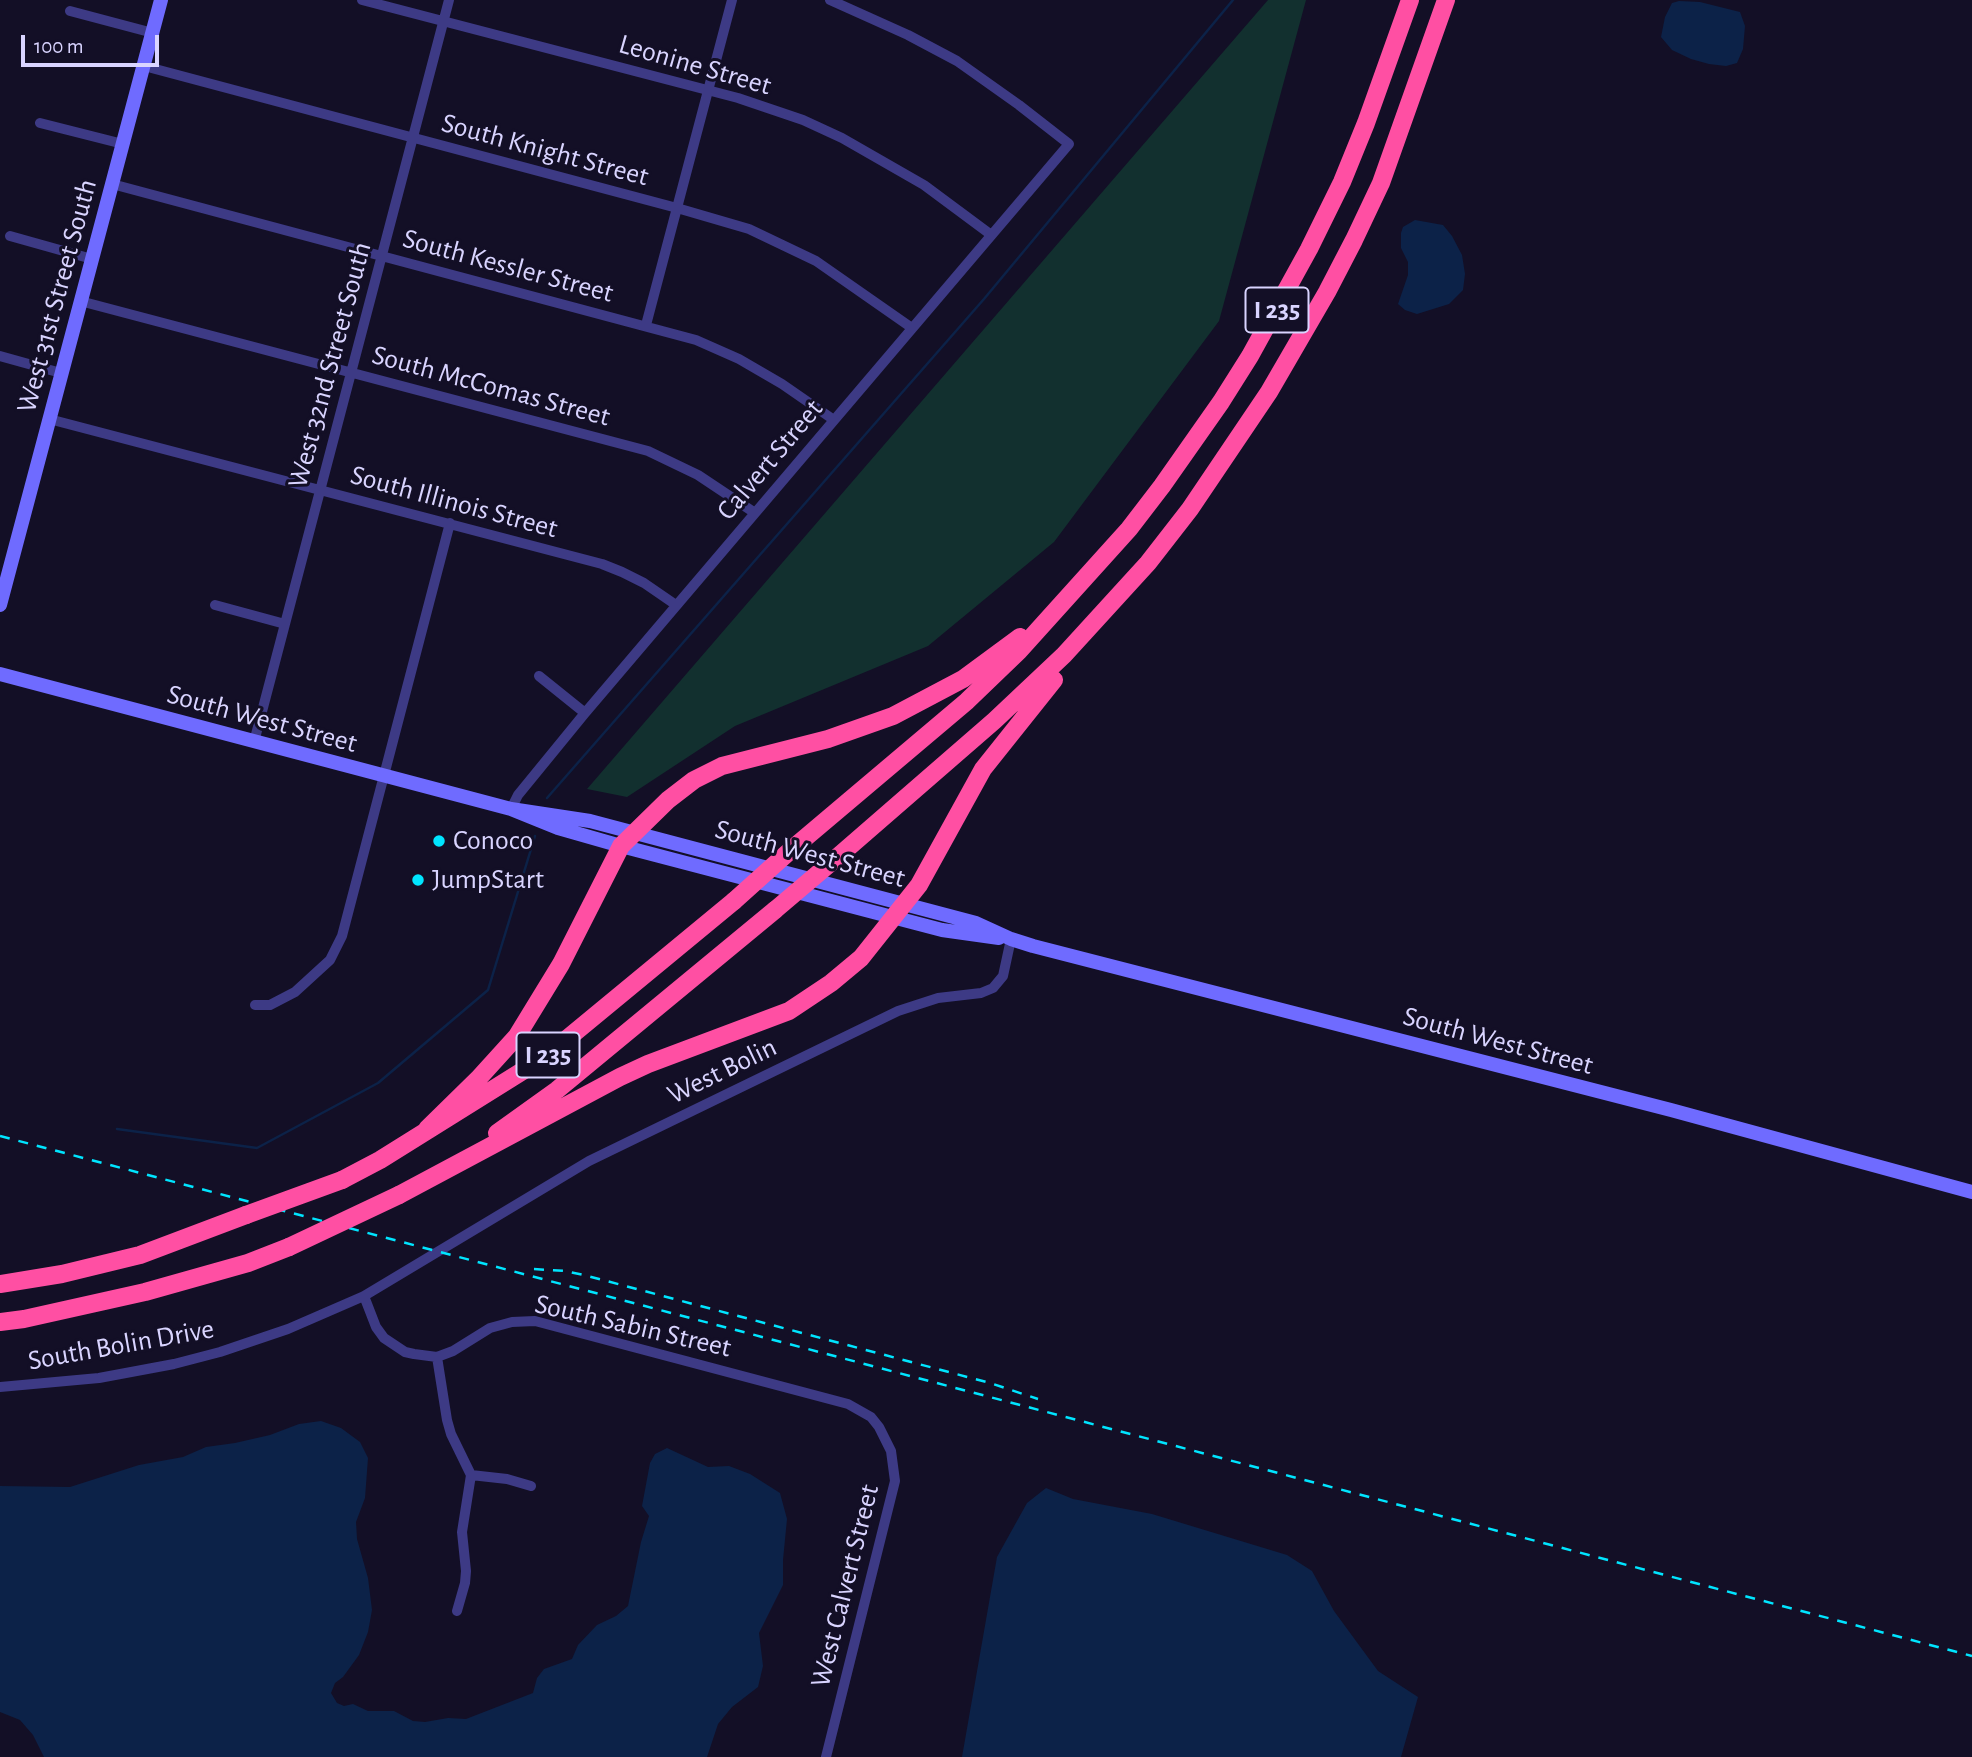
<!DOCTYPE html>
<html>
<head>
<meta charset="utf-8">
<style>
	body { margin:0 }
	#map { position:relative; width:1972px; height:1757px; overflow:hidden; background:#130f26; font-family:"Alegreya Sans",sans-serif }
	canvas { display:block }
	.scale { position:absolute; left:21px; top:35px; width:138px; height:32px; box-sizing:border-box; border:4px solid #d9d4ff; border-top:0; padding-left:9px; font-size:21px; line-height:24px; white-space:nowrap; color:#d9d4ff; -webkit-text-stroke:5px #130f26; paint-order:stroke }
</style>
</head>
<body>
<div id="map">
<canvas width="1972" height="1757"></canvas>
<div class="scale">100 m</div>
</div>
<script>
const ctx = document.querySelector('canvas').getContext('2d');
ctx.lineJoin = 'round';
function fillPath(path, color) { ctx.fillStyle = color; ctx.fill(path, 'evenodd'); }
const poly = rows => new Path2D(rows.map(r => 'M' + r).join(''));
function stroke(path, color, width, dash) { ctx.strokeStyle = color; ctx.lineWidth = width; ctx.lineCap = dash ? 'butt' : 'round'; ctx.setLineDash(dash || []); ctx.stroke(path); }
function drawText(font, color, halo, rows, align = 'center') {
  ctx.font = font + ' "Alegreya Sans",sans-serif'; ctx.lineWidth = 6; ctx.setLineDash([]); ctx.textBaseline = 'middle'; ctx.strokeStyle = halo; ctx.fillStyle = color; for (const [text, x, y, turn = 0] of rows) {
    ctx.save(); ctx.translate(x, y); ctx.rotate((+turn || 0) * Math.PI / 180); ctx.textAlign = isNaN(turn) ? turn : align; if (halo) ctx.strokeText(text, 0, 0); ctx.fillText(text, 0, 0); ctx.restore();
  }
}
fillPath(poly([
	[1268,0,1306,0,1219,321,1054,542,928,646,735,726,627,797,587,789]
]), '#12302f');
fillPath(poly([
	[1679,1,1700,2,1740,12,1745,26,1743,49,1737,63,1726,66,1709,64,1691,59,1672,50,1661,37,1665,17,1672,3],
	[1415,220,1443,225,1452,236,1462,255,1465,274,1463,290,1449,304,1417,314,1405,310,1398,304,1408,275,1408,262,1401,248,1401,233,1403,227],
	[321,1421,341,1428,360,1442,368,1458,365,1498,356,1522,357,1539,368,1578,372,1610,368,1632,359,1655,343,1677,335,1683,331,1693,337,1703,344,1706,353,1704,368,1711,394,1711,413,1721,425,1722,448,1718,466,1719,533,1693,537,1678,544,1669,572,1659,578,1645,597,1625,616,1616,628,1606,641,1542,649,1516,642,1506,650,1463,655,1454,667,1448,708,1467,729,1466,750,1474,780,1493,787,1519,783,1560,783,1585,759,1633,763,1666,758,1687,732,1707,718,1724,707,1757,44,1757,33,1735,20,1720,0,1712,0,1486,70,1487,139,1465,183,1457,206,1447,235,1443,270,1435,299,1424],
	[1046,1488,1073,1499,1152,1514,1287,1555,1312,1571,1334,1611,1378,1671,1418,1697,1401,1757,962,1757,997,1557,1027,1503]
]), '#0c2248');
stroke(poly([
	[547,798,984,299,1233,0],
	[117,1129,257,1148,378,1083,488,990,535,836]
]), '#0c2248', 2.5);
stroke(poly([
	[362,0,738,98,803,120,842,138,924,185,990,234],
	[70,11,153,33],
	[144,66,677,208,749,229,816,261,912,328],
	[40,123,123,144],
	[112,184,696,340,739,359,782,384,834,420],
	[10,236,92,259],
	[80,301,648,451,698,475,755,513],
	[646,325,732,0],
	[0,356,61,373],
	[49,419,602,564,622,572,644,583,676,605],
	[215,605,285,624],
	[539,676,585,713],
	[254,742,449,0],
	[511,809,518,795,585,713,1069,144,1019,105,957,61,908,35,830,0],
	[255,1005,270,1005,295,992,330,960,342,936,450,523],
	[364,1296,376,1327,384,1338,405,1352,414,1354,437,1357,453,1351,490,1328,512,1322,535,1321,848,1404,871,1417,879,1427,891,1451,895,1481,826,1757],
	[437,1357,447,1420,451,1434,471,1475,462,1532,466,1571,465,1583,457,1611],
	[0,1387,99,1378,174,1364,220,1352,288,1329,341,1306,364,1296,589,1161,898,1011,938,998,981,993,993,988,1003,976,1011,939],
	[471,1475,507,1479,531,1486]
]), '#3d3a85', 10);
stroke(poly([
	[0,605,161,0],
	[0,674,511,809,558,828,621,846,942,930,999,938],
	[511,809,590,821,976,923,1011,939,1033,946,1671,1110,1972,1192]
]), '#6f6bff', 14);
stroke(poly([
	[793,848,967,701,1019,651,1129,529,1162,486,1221,402,1250,356,1309,249,1342,182,1366,123,1410,0],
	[834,860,994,721,1064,655,1148,563,1190,509,1269,392,1327,292,1354,240,1381,183,1446,0],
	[427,1129,478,1079,517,1036,561,964,621,846,668,800,694,780,722,766,828,739,893,716,963,679,1020,637],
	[497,1133,557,1090,775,910],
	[342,1180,380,1160,545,1057,734,901],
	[399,1195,620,1077,648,1064,789,1011,831,983,861,958,919,885,983,769,1054,680],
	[0,1284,62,1274,140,1255,246,1215],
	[0,1322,24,1319,145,1292,248,1263,289,1247]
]), '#ff4fa3', 18);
stroke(poly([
	[0,1136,1972,1656],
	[534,1269,565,1271,584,1275,990,1383,1038,1399]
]), '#00e5ff', 2.5, [10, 9]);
stroke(poly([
	[734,901,793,848],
	[775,910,834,860],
	[246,1215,342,1180],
	[289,1247,399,1195]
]), '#ff4fa3', 18);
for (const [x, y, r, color] of [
	[439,841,7,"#00e5ff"],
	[418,880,7,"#00e5ff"]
]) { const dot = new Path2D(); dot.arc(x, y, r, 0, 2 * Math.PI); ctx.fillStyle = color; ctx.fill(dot); stroke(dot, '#130f26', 2.5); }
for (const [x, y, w] of [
	[1277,310,63],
	[548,1055,63]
]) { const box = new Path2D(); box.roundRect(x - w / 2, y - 22.5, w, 45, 5); ctx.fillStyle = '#130f26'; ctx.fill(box); stroke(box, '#d9d4ff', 2); }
drawText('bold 26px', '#d9d4ff', null, [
	["I 235",1277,310],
	["I 235",548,1055]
]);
drawText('28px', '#d9d4ff', '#130f26', [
	["Leonine Street",695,65,16],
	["South Knight Street",545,150,15],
	["South Kessler Street",508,266,15],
	["West 31st Street South",57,296,-75],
	["West 32nd Street South",330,365,-75],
	["South McComas Street",491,386,15],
	["Calvert Street",770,460,-50],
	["South Illinois Street",454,502,15],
	["South West Street",262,719,15],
	["South West Street",810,854,15],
	["South West Street",1498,1041,15],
	["West Bolin",722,1071,-26],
	["South Sabin Street",633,1326,13],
	["South Bolin Drive",121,1345,-10],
	["West Calvert Street",845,1586,-76]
]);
drawText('28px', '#d9d4ff', '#130f26', [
	["Conoco",453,841],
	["JumpStart",432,880]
], 'left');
</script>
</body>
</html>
